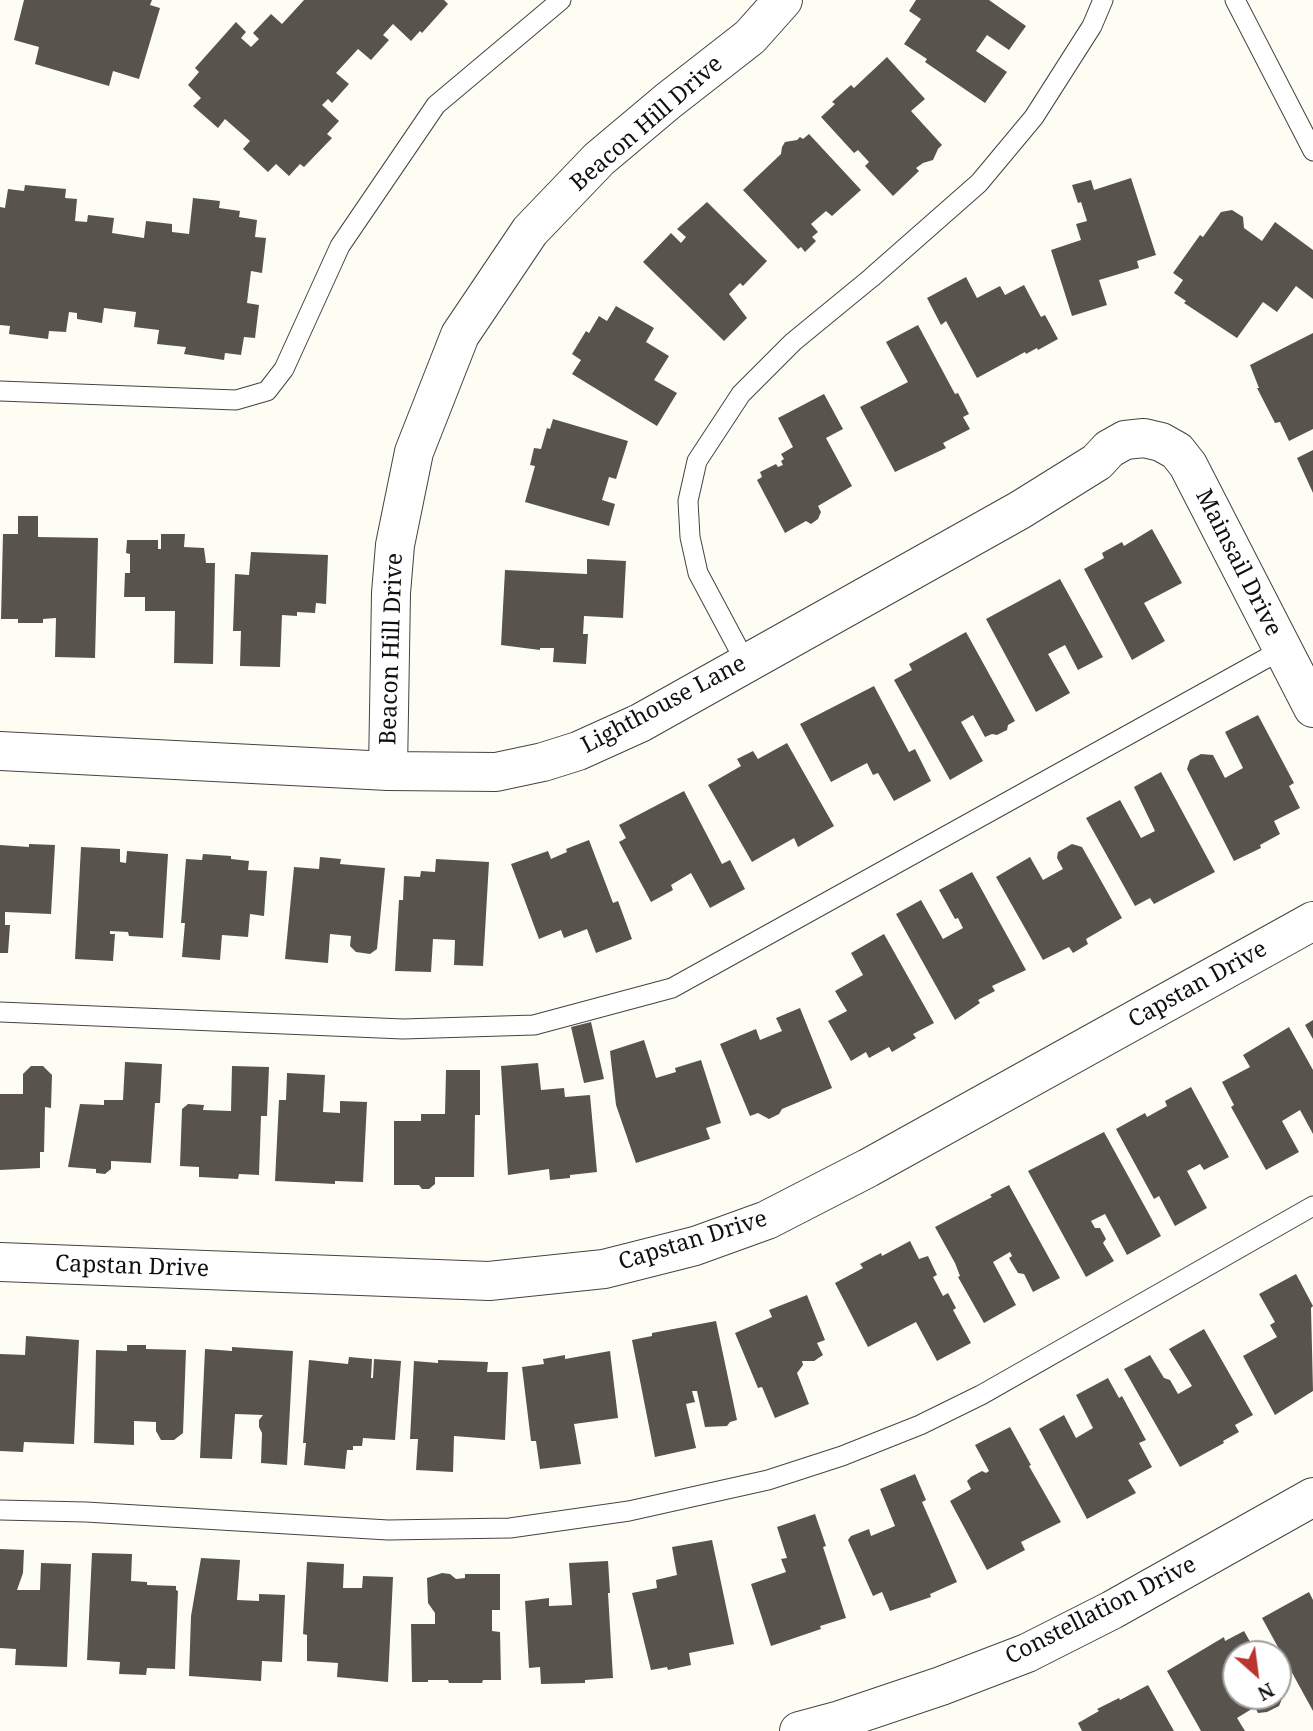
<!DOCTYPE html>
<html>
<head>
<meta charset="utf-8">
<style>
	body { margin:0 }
	#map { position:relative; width:1313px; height:1731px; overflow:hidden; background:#fefdf4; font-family:"Noto Serif",serif }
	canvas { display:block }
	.north { position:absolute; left:1222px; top:1640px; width:70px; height:70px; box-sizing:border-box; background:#fff; border:2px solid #9f9f9f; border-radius:50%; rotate:152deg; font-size:19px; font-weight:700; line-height:28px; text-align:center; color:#101010 }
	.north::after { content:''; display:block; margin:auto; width:24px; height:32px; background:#ba352f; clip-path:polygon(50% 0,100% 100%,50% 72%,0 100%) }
</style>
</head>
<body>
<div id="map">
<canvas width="1313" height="1731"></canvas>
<div class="north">N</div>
</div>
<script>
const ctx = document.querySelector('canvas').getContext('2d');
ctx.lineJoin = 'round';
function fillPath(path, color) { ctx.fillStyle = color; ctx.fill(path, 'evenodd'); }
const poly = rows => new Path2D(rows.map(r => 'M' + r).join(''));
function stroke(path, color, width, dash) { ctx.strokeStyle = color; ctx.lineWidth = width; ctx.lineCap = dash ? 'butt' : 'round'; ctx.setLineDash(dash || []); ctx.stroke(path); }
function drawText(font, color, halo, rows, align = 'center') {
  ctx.font = font + ' "Noto Serif",serif'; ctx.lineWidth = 7; ctx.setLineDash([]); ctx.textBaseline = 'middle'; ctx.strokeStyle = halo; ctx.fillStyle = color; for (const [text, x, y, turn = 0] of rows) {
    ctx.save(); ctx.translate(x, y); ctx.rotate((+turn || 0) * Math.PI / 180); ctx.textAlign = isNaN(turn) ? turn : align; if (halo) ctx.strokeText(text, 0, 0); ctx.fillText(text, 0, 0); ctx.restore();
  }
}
fillPath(poly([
	[24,0,152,0,150,5,160,8,139,79,113,71,109,86,35,64,39,47,14,40],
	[304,0,444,0,448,4,422,33,420,31,411,41,393,24,383,35,389,40,371,60,358,49,336,73,349,84,332,103,328,99,322,105,339,121,327,134,332,138,304,167,300,164,289,176,276,164,268,172,243,149,250,141,225,119,218,128,193,106,201,98,188,85,199,72,195,68,236,22,246,32,241,38,251,47,259,39,253,33,271,14,282,24],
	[916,0,989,0,1026,26,1009,50,987,35,976,51,1007,72,985,103,925,62,927,59,904,44,921,19,909,11],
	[887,57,925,99,911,111,942,145,938,149,933,160,923,163,916,168,919,171,893,196,865,166,869,162,858,150,854,153,821,117,835,104,832,102,851,85,854,88],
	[809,134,861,190,832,216,826,211,811,224,818,232,812,237,816,241,805,252,801,247,798,249,743,190,781,154,782,147,785,142,797,140,800,137,803,139],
	[1131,178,1156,255,1137,261,1139,268,1099,280,1107,305,1072,316,1051,250,1081,240,1076,224,1087,221,1081,202,1078,203,1072,185,1091,180,1094,190],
	[25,185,66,189,65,198,77,199,75,221,87,222,88,215,114,218,112,233,144,238,146,221,172,224,172,232,189,234,193,198,220,201,219,208,240,211,239,217,257,220,255,237,266,238,262,273,251,271,247,303,259,305,255,338,244,337,241,355,225,353,224,360,184,354,186,347,157,344,159,330,134,327,136,312,104,308,102,323,77,319,77,313,69,312,66,332,49,331,48,339,9,334,10,326,0,325,0,207,5,208,8,189,24,191],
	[707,202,767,261,743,286,740,283,729,294,747,318,724,341,643,262,671,233,681,243,686,237,677,229],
	[1232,210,1243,217,1244,228,1262,241,1275,222,1313,250,1313,299,1296,286,1277,312,1263,302,1237,338,1184,303,1186,301,1174,293,1183,280,1173,273,1200,235,1203,237,1221,212],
	[966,277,977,298,1000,286,1005,295,1024,285,1041,317,1045,315,1058,339,1038,350,1037,348,1026,354,1025,352,977,378,946,321,941,325,927,298],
	[616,306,654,328,646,342,669,356,654,380,677,393,657,426,572,374,581,360,572,354,586,331,589,333,599,316,607,321],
	[918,325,955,394,958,393,969,414,963,417,970,429,943,443,946,448,895,472,860,407,908,382,886,342],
	[1313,333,1313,429,1289,441,1280,422,1275,423,1257,388,1259,388,1250,365],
	[824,394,843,429,826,438,852,486,818,506,821,512,818,519,811,524,806,521,785,533,757,480,762,477,760,472,776,464,778,467,783,465,781,461,784,459,781,454,793,447,778,418],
	[553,419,628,441,616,479,609,477,602,500,615,504,609,526,525,502,535,466,530,465,534,448,541,449,547,428,550,429],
	[1313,450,1313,493,1297,458],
	[18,516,38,516,38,537,98,538,95,658,55,657,56,618,43,619,43,623,18,623,18,619,1,619,3,534,18,534],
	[1152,529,1182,583,1144,603,1165,641,1132,660,1084,569,1104,558,1102,553,1122,542,1124,546],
	[161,534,185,534,184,547,204,548,206,563,215,563,213,664,174,663,175,611,145,611,145,597,124,597,125,573,130,573,130,554,126,553,127,540,158,540,158,549,161,549],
	[251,552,328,555,326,604,316,603,315,613,297,612,297,616,282,615,280,667,240,666,241,631,233,631,235,574,249,575],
	[587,559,626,561,623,618,584,616,583,634,588,634,586,664,553,662,554,648,540,648,540,650,501,645,505,570,587,574],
	[1060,579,1103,657,1078,670,1065,645,1048,654,1070,693,1036,712,986,619],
	[966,632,1015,721,1008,725,1007,730,997,735,992,734,985,737,973,715,961,722,983,761,950,780,894,680,912,670,909,664],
	[874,686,909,752,915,749,931,781,894,801,878,773,873,775,867,763,831,782,800,724],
	[1258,715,1294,783,1289,786,1300,808,1274,821,1280,834,1260,845,1261,848,1234,861,1187,769,1190,760,1201,754,1213,755,1225,778,1243,768,1225,732],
	[787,743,834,826,798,847,794,838,752,862,708,785,741,766,737,759,753,751,758,759],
	[1161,772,1215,872,1154,904,1150,898,1135,906,1086,818,1120,800,1141,838,1155,831,1134,787],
	[684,791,722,864,730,860,745,889,710,908,691,873,671,885,673,890,651,902,619,842,626,838,619,825],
	[589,840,613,903,618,901,632,939,596,953,587,929,564,938,561,930,539,939,511,864,548,851,551,859,567,852,566,849],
	[29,844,55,845,51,914,5,912,5,925,10,925,8,953,0,953,0,845,29,847],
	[1072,844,1082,847,1122,918,1086,939,1088,944,1073,953,1069,947,1043,960,996,877,1030,857,1043,880,1063,869,1057,858,1058,852],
	[81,847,120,849,120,862,126,863,127,851,168,854,163,938,129,936,128,932,110,931,110,934,115,934,113,961,75,959],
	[203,854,231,856,231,859,249,861,248,870,267,871,264,916,250,914,248,937,222,935,220,960,182,957,185,923,181,923,186,859,202,860],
	[320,857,341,859,340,864,385,868,377,949,370,954,356,952,350,946,351,936,330,934,328,963,285,959,294,867,319,869],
	[436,859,489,862,483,966,454,965,455,940,433,939,431,972,395,971,399,900,403,900,404,876,420,877,421,871,435,872],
	[972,872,1026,970,992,986,995,991,978,1000,980,1003,955,1020,896,914,921,900,943,939,963,928,958,918,955,919,939,890],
	[884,934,934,1023,913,1034,916,1038,892,1052,889,1047,869,1058,866,1052,851,1061,828,1021,847,1011,835,991,863,975,851,953],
	[800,1008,832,1088,782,1109,779,1114,769,1119,758,1113,750,1116,720,1044,756,1029,760,1040,782,1031,776,1018],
	[1313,1020,1313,1039,1305,1025],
	[591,1022,604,1079,584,1083,571,1027],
	[1289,1027,1313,1070,1313,1134,1300,1110,1282,1121,1299,1152,1266,1170,1231,1107,1234,1105,1222,1082,1250,1067,1243,1055],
	[644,1040,656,1078,676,1072,675,1068,701,1060,721,1123,706,1128,710,1139,636,1163,616,1105,610,1051],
	[125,1062,162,1064,160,1103,155,1103,151,1163,111,1161,111,1169,105,1174,96,1173,96,1169,68,1167,80,1104,104,1105,104,1100,123,1100],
	[538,1063,541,1090,564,1088,565,1097,590,1095,597,1172,570,1175,570,1178,550,1180,549,1169,508,1175,501,1066],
	[31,1066,43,1066,52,1075,51,1108,45,1107,44,1152,40,1152,40,1168,0,1170,0,1094,23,1094,23,1074],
	[232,1066,269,1067,267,1116,261,1116,259,1175,239,1174,238,1179,199,1177,199,1167,180,1166,182,1109,188,1104,204,1105,203,1110,231,1111],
	[446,1070,480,1070,480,1115,475,1115,474,1177,435,1177,435,1184,429,1189,422,1189,419,1185,394,1185,394,1121,421,1121,421,1114,445,1114],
	[287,1073,325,1075,323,1112,340,1113,340,1101,367,1102,363,1182,335,1181,335,1184,275,1181,279,1100,286,1100],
	[1191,1087,1229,1157,1204,1170,1200,1164,1187,1171,1207,1208,1175,1226,1159,1196,1154,1199,1116,1129,1145,1113,1147,1117,1167,1106,1165,1101],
	[1104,1132,1161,1236,1127,1255,1105,1214,1091,1221,1095,1228,1100,1228,1106,1239,1103,1243,1114,1261,1086,1277,1028,1171],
	[1009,1185,1060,1278,1033,1292,1024,1274,1018,1273,1009,1258,1012,1256,1010,1252,993,1262,1016,1305,984,1323,958,1277,960,1276,955,1263,935,1227,992,1197,990,1195],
	[910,1241,919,1259,928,1256,937,1275,933,1277,943,1296,948,1293,956,1308,953,1310,971,1343,937,1361,916,1322,868,1347,835,1283,863,1268,860,1264,881,1253,882,1256],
	[1296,1274,1313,1306,1311,1308,1313,1391,1275,1415,1243,1356,1277,1337,1270,1325,1275,1322,1259,1294],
	[807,1295,825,1340,817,1343,823,1355,814,1361,802,1361,803,1365,797,1373,809,1404,775,1418,762,1387,758,1388,735,1333,772,1317,769,1310],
	[716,1321,737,1420,730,1422,727,1426,705,1427,697,1391,692,1391,695,1402,686,1404,696,1448,655,1457,632,1340,652,1336,652,1333],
	[1204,1329,1253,1415,1235,1425,1239,1432,1223,1441,1224,1443,1180,1467,1124,1369,1150,1355,1164,1378,1170,1380,1178,1394,1192,1386,1169,1349],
	[26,1336,79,1340,74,1444,24,1442,23,1452,0,1451,0,1354,25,1355],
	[127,1345,146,1345,146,1349,186,1350,183,1433,174,1440,161,1440,156,1431,156,1422,134,1421,134,1445,94,1443,96,1350,127,1351],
	[232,1347,293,1351,287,1465,261,1463,262,1433,259,1427,259,1420,263,1415,235,1414,232,1459,200,1458,205,1349,232,1351],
	[610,1351,618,1418,574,1424,581,1464,540,1469,536,1441,531,1441,522,1367,544,1364,543,1359,565,1355,565,1359],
	[349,1357,372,1359,371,1378,373,1378,374,1359,401,1361,395,1440,363,1438,362,1446,353,1446,353,1450,347,1450,345,1469,304,1465,306,1443,303,1443,309,1360,348,1364],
	[438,1360,488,1362,487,1372,508,1372,505,1440,454,1436,453,1472,416,1470,418,1439,410,1439,414,1361,438,1363],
	[1108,1378,1119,1398,1122,1396,1146,1440,1139,1443,1152,1467,1128,1480,1136,1493,1087,1519,1039,1429,1064,1415,1076,1438,1093,1428,1076,1395],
	[1010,1427,1031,1465,1029,1466,1061,1522,1021,1542,1025,1550,987,1570,950,1501,971,1489,967,1481,971,1477,982,1471,986,1473,989,1471,975,1445],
	[915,1474,926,1500,922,1502,957,1582,930,1594,931,1597,890,1611,882,1592,873,1596,848,1540,851,1536,869,1529,871,1536,895,1526,880,1489],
	[815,1514,826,1546,823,1547,846,1618,820,1626,821,1629,771,1646,751,1584,786,1572,781,1559,787,1558,777,1527],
	[712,1540,734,1644,689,1653,691,1665,668,1670,667,1667,651,1670,632,1593,657,1588,656,1580,677,1575,672,1547],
	[0,1549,24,1550,23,1573,17,1590,40,1590,41,1563,71,1564,67,1667,15,1665,16,1649,0,1648],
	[92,1553,132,1554,131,1581,147,1582,147,1585,176,1586,176,1590,178,1591,175,1669,147,1668,146,1675,119,1674,120,1662,87,1660],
	[201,1558,240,1560,237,1600,259,1601,259,1594,285,1595,282,1662,262,1661,261,1681,189,1676,191,1616],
	[608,1561,610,1593,608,1593,613,1678,585,1680,585,1683,541,1684,540,1667,529,1668,525,1601,549,1598,549,1606,572,1605,569,1563],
	[307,1562,344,1564,343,1588,362,1588,363,1576,393,1577,388,1682,337,1677,338,1663,307,1661,307,1635,303,1634],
	[442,1573,450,1574,456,1579,465,1578,465,1574,500,1574,500,1610,492,1610,492,1631,500,1632,501,1680,483,1680,482,1683,449,1683,448,1680,428,1680,428,1682,412,1682,411,1624,435,1624,435,1613,428,1603,427,1578],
	[1309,1592,1313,1600,1313,1711,1262,1618],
	[1244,1631,1257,1654,1236,1654,1236,1696,1278,1696,1278,1693,1282,1699,1279,1706,1267,1712,1258,1713,1255,1707,1237,1718,1245,1731,1201,1731,1167,1671,1224,1637,1225,1641],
	[1148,1685,1174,1731,1082,1731,1078,1723,1099,1711,1097,1709,1119,1698,1120,1700]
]), '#59534d');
const lane = poly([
	[1235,0,1313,151],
	[0,391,236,400,267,391,284,369,340,246,436,105,561,0],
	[746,663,698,573,690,537,688,501,697,461,741,394,793,342,871,278,979,183,1034,117,1092,26,1103,0],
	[0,1012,403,1029,534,1025,672,988,1283,649],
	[0,1510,86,1512,388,1530,510,1528,629,1511,768,1480,842,1456,920,1425,981,1395,1313,1206]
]);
const street = poly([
	[0,751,388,771,496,772,543,762,578,751,640,723,1020,510,1097,462,1109,449,1125,440,1144,438,1161,442,1177,451,1188,465,1313,708],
	[388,771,391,593,395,545,414,452,460,335,530,231,599,159,668,101,750,37,783,0],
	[0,1262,489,1281,604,1269,695,1246,767,1220,868,1168,1313,921],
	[799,1731,840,1720,941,1686,1027,1653,1112,1610,1313,1497]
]);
stroke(lane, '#434343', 21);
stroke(street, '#434343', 40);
stroke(lane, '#fff', 19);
stroke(street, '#fff', 38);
drawText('23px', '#101010', '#fff', [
	["Beacon Hill Drive",647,124,-41],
	["Mainsail Drive",1238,563,63],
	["Beacon Hill Drive",392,649,-88],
	["Lighthouse Lane",664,705,-28],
	["Capstan Drive",1198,985,-29],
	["Capstan Drive",693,1241,-17],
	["Capstan Drive",132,1267,2],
	["Constellation Drive",1101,1611,-27]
]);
</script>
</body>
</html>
